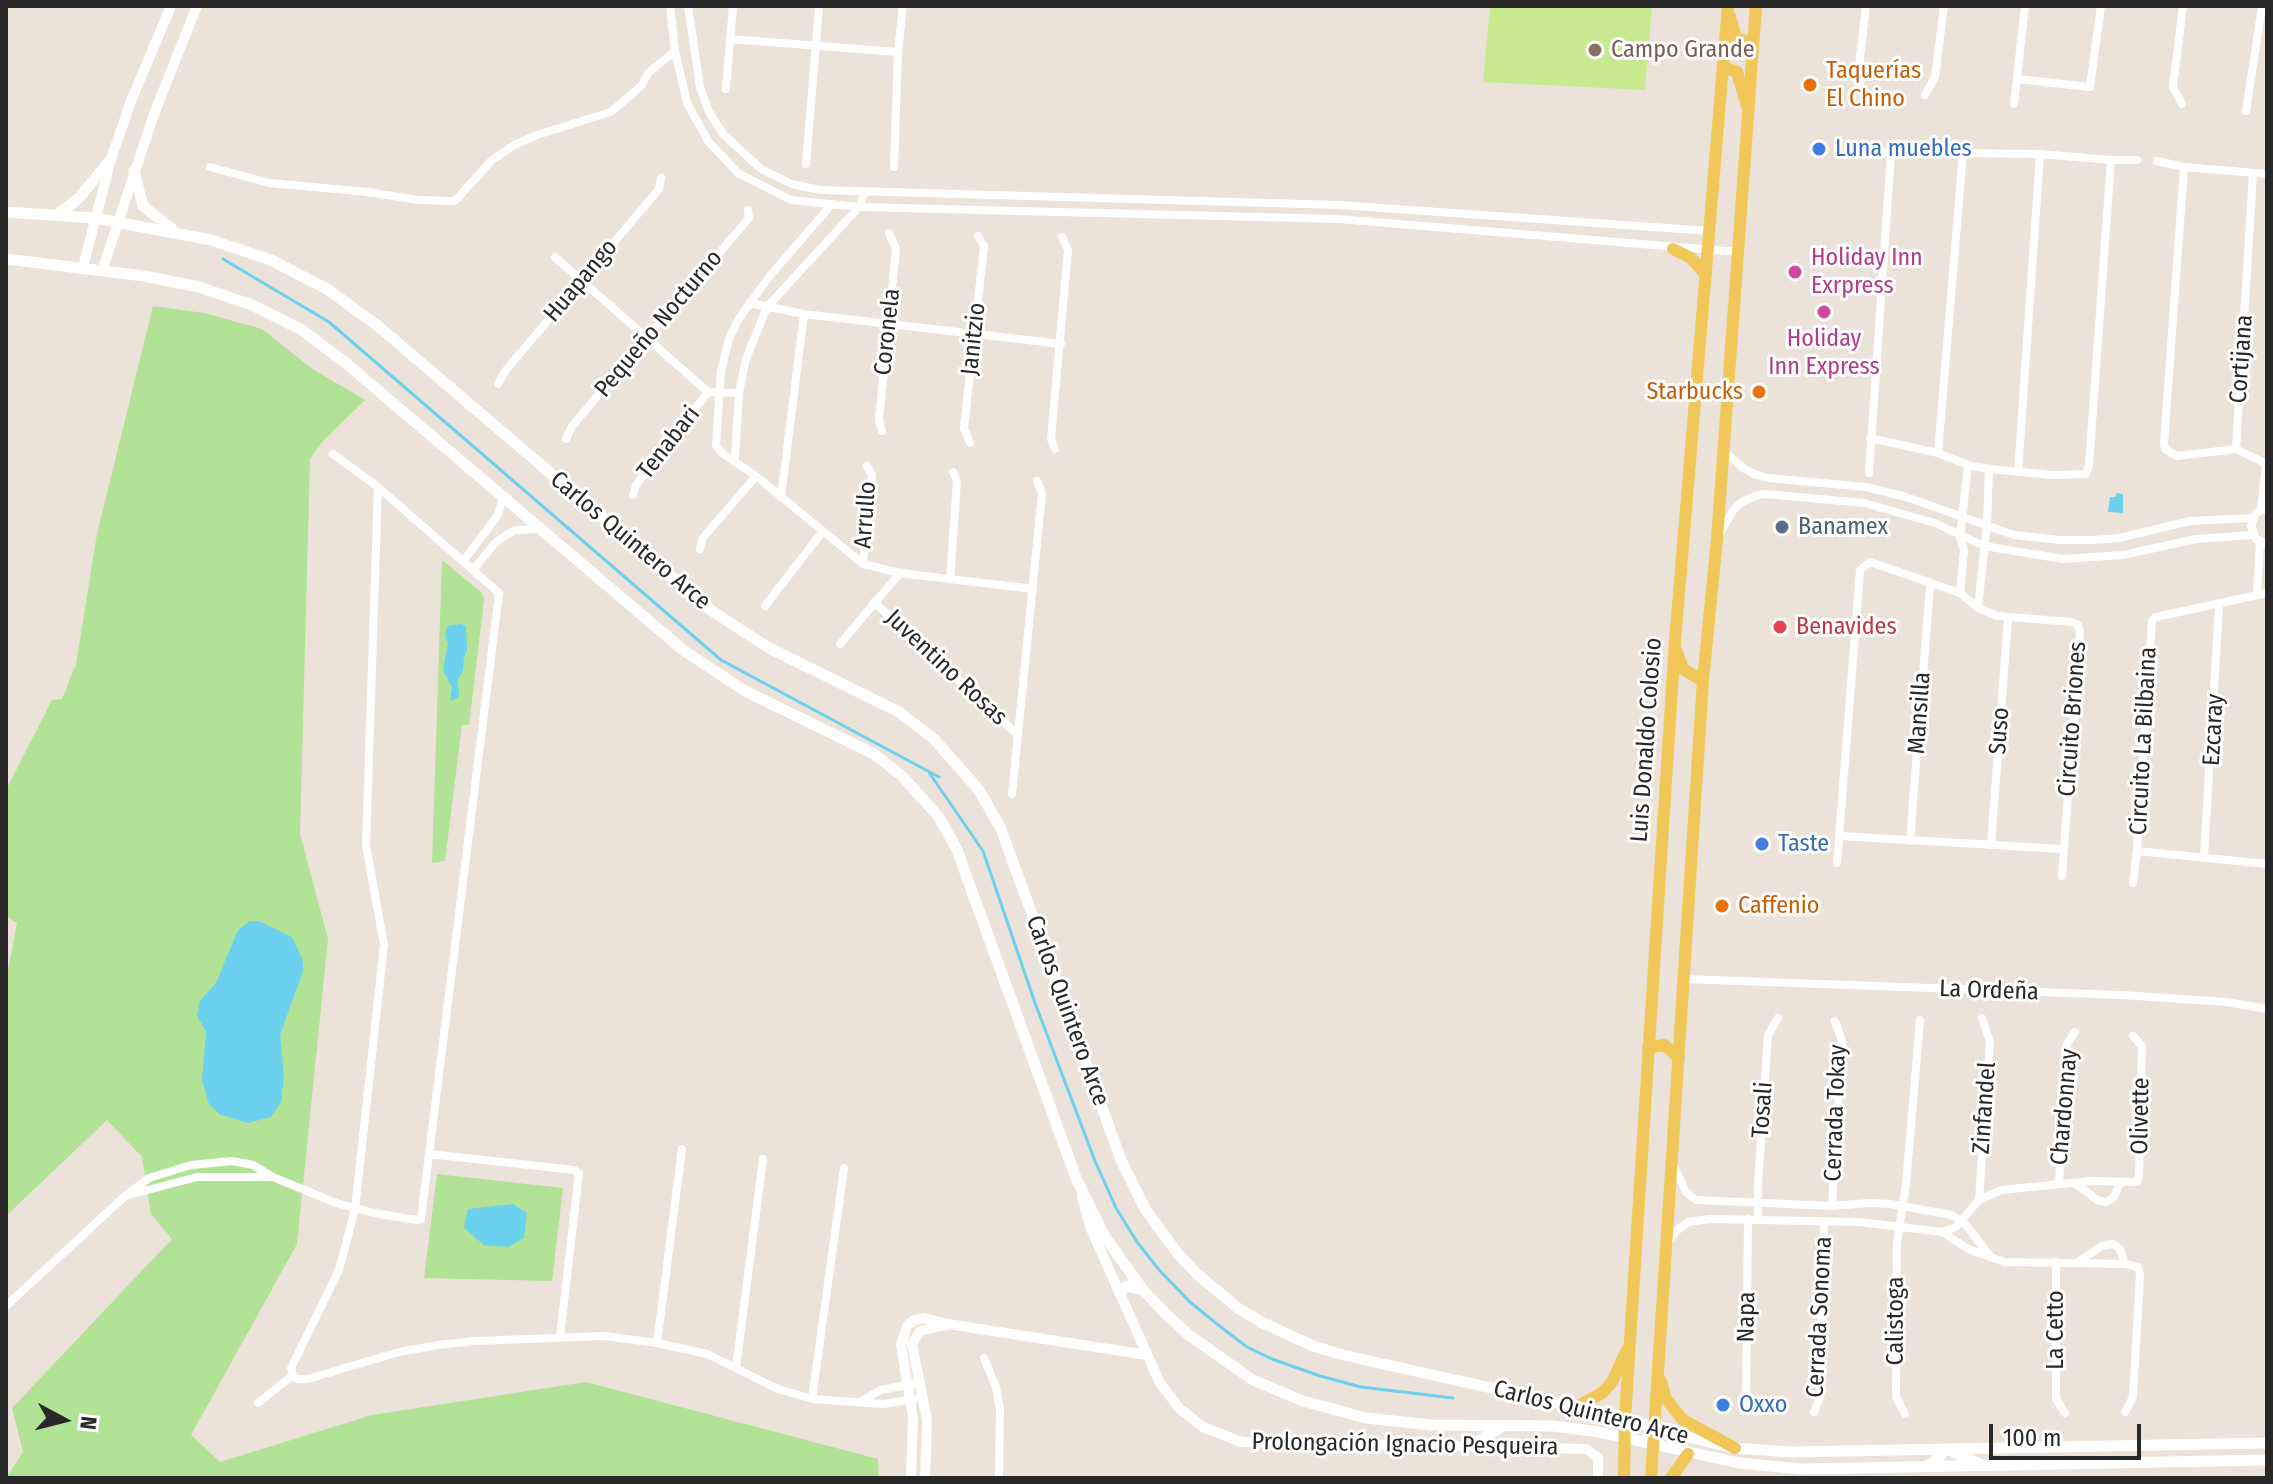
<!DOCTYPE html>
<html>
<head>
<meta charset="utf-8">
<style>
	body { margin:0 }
	#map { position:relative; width:2273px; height:1484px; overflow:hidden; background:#ebe2d9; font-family:"Fira Sans Condensed",sans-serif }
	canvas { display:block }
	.frame { position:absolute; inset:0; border:8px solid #282828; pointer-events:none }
	.north { position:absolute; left:24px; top:1380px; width:80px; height:80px; -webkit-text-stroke:6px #fff; paint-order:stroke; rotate:97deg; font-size:22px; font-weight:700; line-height:32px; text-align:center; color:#282828 }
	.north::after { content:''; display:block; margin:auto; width:28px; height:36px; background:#282828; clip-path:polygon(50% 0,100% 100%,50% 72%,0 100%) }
	.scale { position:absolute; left:1989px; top:1424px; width:152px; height:36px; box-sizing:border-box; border:4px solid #282828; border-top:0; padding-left:10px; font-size:24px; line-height:28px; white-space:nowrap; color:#282828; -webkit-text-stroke:6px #fff; paint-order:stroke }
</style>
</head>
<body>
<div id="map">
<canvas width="2273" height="1484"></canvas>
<div class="frame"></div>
<div class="north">N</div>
<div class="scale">100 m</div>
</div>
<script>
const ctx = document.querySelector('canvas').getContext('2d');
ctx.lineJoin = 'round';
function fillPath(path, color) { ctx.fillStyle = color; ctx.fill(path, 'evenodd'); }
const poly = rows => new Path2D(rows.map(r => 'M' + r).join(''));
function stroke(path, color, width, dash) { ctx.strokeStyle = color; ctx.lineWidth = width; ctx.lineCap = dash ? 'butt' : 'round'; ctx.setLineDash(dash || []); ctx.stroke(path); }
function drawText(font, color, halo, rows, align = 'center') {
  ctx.font = font + ' "Fira Sans Condensed",sans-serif'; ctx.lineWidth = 6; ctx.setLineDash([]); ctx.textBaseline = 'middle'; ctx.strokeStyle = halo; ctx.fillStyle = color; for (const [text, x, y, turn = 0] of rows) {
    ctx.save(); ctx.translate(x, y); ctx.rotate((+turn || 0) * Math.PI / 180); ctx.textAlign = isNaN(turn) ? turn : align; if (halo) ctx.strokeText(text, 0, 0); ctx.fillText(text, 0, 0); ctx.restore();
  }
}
fillPath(poly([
	[153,306,204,313,262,329,311,368,365,400,322,442,310,459,300,834,328,939,297,1244,191,1435,220,1462,372,1415,586,1382,878,1459,879,1478,6,1478,23,1452,12,1408,172,1239,151,1214,142,1157,107,1120,6,1216,6,981,17,923,6,916,6,790,52,700,62,699,76,664,97,534],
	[442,560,482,593,484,600,469,725,462,725,445,861,432,863],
	[437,1174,563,1188,552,1281,424,1278]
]), '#b2e295');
fillPath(poly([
	[1490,6,1652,6,1645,90,1483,82]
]), '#c7ea90');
fillPath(poly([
	[2117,493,2123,494,2123,513,2108,512,2110,497,2115,497],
	[460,624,466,626,467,650,464,657,463,670,458,680,459,697,450,701,452,687,443,670,448,644,445,635,448,626],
	[250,921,259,921,292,937,303,961,303,971,280,1035,284,1076,281,1102,271,1117,248,1123,219,1114,209,1104,202,1080,206,1032,197,1015,200,1001,216,983,238,930],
	[513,1204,527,1213,524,1238,508,1247,484,1245,464,1228,468,1209]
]), '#6bd1ee');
stroke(poly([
	[223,259,329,322,721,660,939,777],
	[928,771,983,851,1035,1003,1095,1161,1116,1208,1137,1242,1160,1271,1190,1302,1217,1324,1247,1347,1272,1359,1320,1376,1361,1387,1453,1398]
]), '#6bd1ee', 3);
stroke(poly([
	[670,6,675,51,687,103,708,141,738,173,791,200,859,207,1339,219,1738,252],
	[688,6,700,87,709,112,723,134,761,169,792,184,820,190,1339,205,1710,231],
	[730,39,898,52],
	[2017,79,2090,87,2101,6],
	[726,89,733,6],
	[1861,90,1858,75,1866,6],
	[1925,95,1935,77,1944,6],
	[2014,104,2025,6],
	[2182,104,2173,87,2183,6],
	[2246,111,2262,6],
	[1864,152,2040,154,2111,160,2137,160],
	[2157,161,2184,167],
	[806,164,819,6],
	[210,167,269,183,368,192,418,200,455,201,491,161,514,145,537,135,611,112,642,85,648,73,675,51],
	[894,167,898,52,903,6],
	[2267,174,2184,167,2164,443,2165,449,2177,456,2236,449,2267,464],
	[832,204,769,277,738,320,729,339,721,371,716,445,723,454,756,476,863,564,900,573,1033,589],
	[555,257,708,392,739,393],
	[749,303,804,314,1061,344],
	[498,384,506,370,659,189,661,178],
	[882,431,879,420,896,249,889,233],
	[1870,438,1938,453,1968,465,1989,469,2054,475,2086,474,2089,465,2111,160],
	[566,439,572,426,749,218,748,210],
	[970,443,964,428,984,246,978,236],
	[1055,449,1051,439,1068,250,1062,237],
	[2236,449,2253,173],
	[1723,450,1743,468,1754,474,1768,478,1866,487,1906,497,2014,535,2060,540,2093,540,2119,538,2190,521,2253,518],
	[1938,453,1963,153],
	[735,459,739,393,746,359,767,307,859,207,865,192],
	[2018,472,2040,154],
	[1869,473,1891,153],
	[633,495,636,485,708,392],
	[781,497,804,314],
	[2267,508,2256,513,2251,526,2256,539,2267,544],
	[2261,510,2266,464],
	[1719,535,1734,509,1742,502,1758,495,1765,494,1864,503,1935,523,1984,546,2063,559,2123,555,2196,539,2253,535],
	[700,549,702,539,756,476],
	[464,560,498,515,503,497],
	[863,564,872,475,867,466],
	[474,569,495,543,505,536,515,530,540,529],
	[950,579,957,481,953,472],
	[1960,593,1964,550,1960,537,1968,465],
	[2267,593,2156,617,2152,620,2137,851,2267,864],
	[2257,594,2260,542],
	[874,602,1018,735],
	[765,606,823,531],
	[1978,608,1987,524,1989,469],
	[840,644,900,573],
	[1012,794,1042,493,1037,481],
	[1840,836,2063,849],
	[1910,841,1930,585],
	[1991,845,2008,618],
	[2204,856,2219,605],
	[1837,863,1860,570,1870,562,1960,593,1978,608,1997,616,2072,622,2078,625,2080,631,2062,876],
	[2133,883,2137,851],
	[1684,979,2122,995,2226,1002,2267,1009],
	[429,1154,574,1170,579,1173,560,1336],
	[1673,1164,1686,1192,1696,1200,1832,1206,1869,1203,1891,1204,1952,1215,1966,1225,1990,1256],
	[2075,1183,2097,1200,2107,1202,2114,1197,2120,1183],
	[2059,1184,2067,1044,2075,1032],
	[129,1195,197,1177,272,1177],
	[1979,1200,1990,1042,1982,1018],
	[1832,1206,1842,1041,1835,1021],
	[1748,1219,1746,1396,1756,1412],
	[1758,1219,1758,1185,1768,1035,1778,1018],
	[1942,1232,1968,1249,2004,1262,2125,1264,2138,1267,2140,1275,2133,1397,2125,1412],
	[1667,1245,1675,1232,1688,1222,1710,1219,1860,1222,1942,1232,1956,1227,1979,1200,2001,1190,2092,1181,2137,1182,2139,1177,2142,1046,2133,1036],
	[2056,1262,2056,1399,2065,1413],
	[2076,1263,2102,1246,2113,1244,2120,1249,2125,1264],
	[6,1306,125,1196,149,1178,191,1165,232,1161,253,1165,273,1177,336,1203,374,1213,417,1220,421,1219,499,593,378,487,333,454],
	[657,1343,682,1149],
	[984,1358,996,1387,1000,1410,999,1478],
	[736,1368,763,1159],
	[293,1375,291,1368,339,1270,355,1209,384,945,366,845,378,487],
	[293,1375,297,1379,308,1379,399,1352,438,1345,476,1341,604,1336,657,1343,707,1354,778,1389,812,1399,883,1404,914,1399],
	[812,1399,844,1168],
	[861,1401,881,1390,921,1382],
	[258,1403,293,1375],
	[1814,1412,1820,1397,1824,1221],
	[1905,1414,1896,1397,1897,1242,1906,1184,1920,1020]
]), '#fff', 8);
stroke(poly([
	[83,267,111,159,131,101,171,6],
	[102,271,154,114,197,6],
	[1082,1197,1091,1229,1160,1383,1179,1408,1203,1427,1241,1442,1587,1449,1598,1458,1598,1478],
	[911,1478,913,1418,901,1345,907,1326,914,1320,924,1318,948,1324,1147,1355],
	[925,1478,927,1420,912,1344,920,1331,946,1325]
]), '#fff', 10);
stroke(poly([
	[134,171,143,206,172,229],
	[6,212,95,218,211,240,271,260,327,289,378,326,712,611,769,648,899,712,934,739,979,790,1001,829,1121,1160,1145,1209,1178,1254,1197,1274,1239,1309,1263,1323,1313,1346,1339,1354,1625,1418,1671,1433,1735,1448,1790,1452,2267,1443],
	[58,214,78,199,111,159],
	[6,259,144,276,199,287,252,305,302,330,347,364,683,650,745,691,874,754,902,776,939,817,957,850,1076,1178,1105,1237,1143,1290,1166,1314,1190,1336,1253,1380,1303,1401,1366,1418,1431,1425,1554,1426,1599,1432,1739,1463,1802,1469,2267,1460],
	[1119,1292,1127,1286,1143,1290],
	[1472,1445,1501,1427],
	[1923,1467,1933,1463,1946,1449,1980,1464]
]), '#fff', 11);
stroke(poly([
	[1730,17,1736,38,1753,44],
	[1723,67,1737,72,1747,106],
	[1673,249,1691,258,1706,275],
	[1677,652,1683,669,1703,681],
	[1648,1048,1664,1045,1679,1058],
	[1661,1381,1666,1399,1683,1420,1735,1448],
	[1576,1407,1602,1393,1612,1382,1627,1350],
	[1624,1478,1625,1418,1675,641,1728,6],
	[1651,1478,1703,681,1717,539,1756,6],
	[1671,1478,1688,1454]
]), '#f0c758', 12);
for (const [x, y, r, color] of [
	[1595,50,8,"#8d6e63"],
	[1810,85,8,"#e8710a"],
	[1819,149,8,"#3f7fe0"],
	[1795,272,8,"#d1479c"],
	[1824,312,8,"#d1479c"],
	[1759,392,8,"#e8710a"],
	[1782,527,8,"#5c6f8a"],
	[1780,627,8,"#e0444e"],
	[1762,844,8,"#3f7fe0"],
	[1722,906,8,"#e8710a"],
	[1723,1405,8,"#3f7fe0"]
]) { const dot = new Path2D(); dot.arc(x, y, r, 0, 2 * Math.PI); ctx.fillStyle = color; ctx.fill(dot); stroke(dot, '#fff', 3); }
drawText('24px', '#785e54', '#fff', [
	["Campo Grande",1611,50]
], 'left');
drawText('24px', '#c56008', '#fff', [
	["Taquerías",1826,71],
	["El Chino",1826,99],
	["Starbucks",1743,392,"right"],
	["Caffenio",1738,906]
], 'left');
drawText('24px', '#366cbe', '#fff', [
	["Luna muebles",1835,149],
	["Taste",1778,844],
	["Oxxo",1739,1405]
], 'left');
drawText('24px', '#b23c85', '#fff', [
	["Holiday Inn",1811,258],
	["Exrpress",1811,286],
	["Holiday",1824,339,"center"],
	["Inn Express",1824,367,"center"]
], 'left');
drawText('24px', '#282828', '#fff', [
	["Huapango",581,281,-50],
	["Pequeño Nocturno",659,324,-50],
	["Coronela",888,332,-84],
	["Janitzio",974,339,-84],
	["Cortijana",2242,359,-86],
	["Tenabari",669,443,-52],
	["Arrullo",866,515,-86],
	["Carlos Quintero Arce",630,541,40],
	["Juventino Rosas",946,668,43],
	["Mansilla",1920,713,-86],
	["Circuito Briones",2073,719,-86],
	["Ezcaray",2214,730,-87],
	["Suso",2000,731,-86],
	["Luis Donaldo Colosio",1647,740,-86],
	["Circuito La Bilbaina",2144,741,-87],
	["La Ordeña",1989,991,2],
	["Carlos Quintero Arce",1067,1011,70],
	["Chardonnay",2065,1107,-85],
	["Zinfandel",1985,1108,-86],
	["Tosali",1763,1110,-86],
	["Cerrada Tokay",1836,1113,-88],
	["Olivette",2141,1116,-89],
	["Napa",1747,1317,-89],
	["Cerrada Sonoma",1820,1317,-87],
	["Calistoga",1896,1321,-90],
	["La Cetto",2056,1330,-90],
	["Carlos Quintero Arce",1591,1413,14],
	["Prolongación Ignacio Pesqueira",1405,1445,1]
]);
drawText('24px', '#4e5e75', '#fff', [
	["Banamex",1798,527]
], 'left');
drawText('24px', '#be3a42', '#fff', [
	["Benavides",1796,627]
], 'left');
</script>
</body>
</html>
